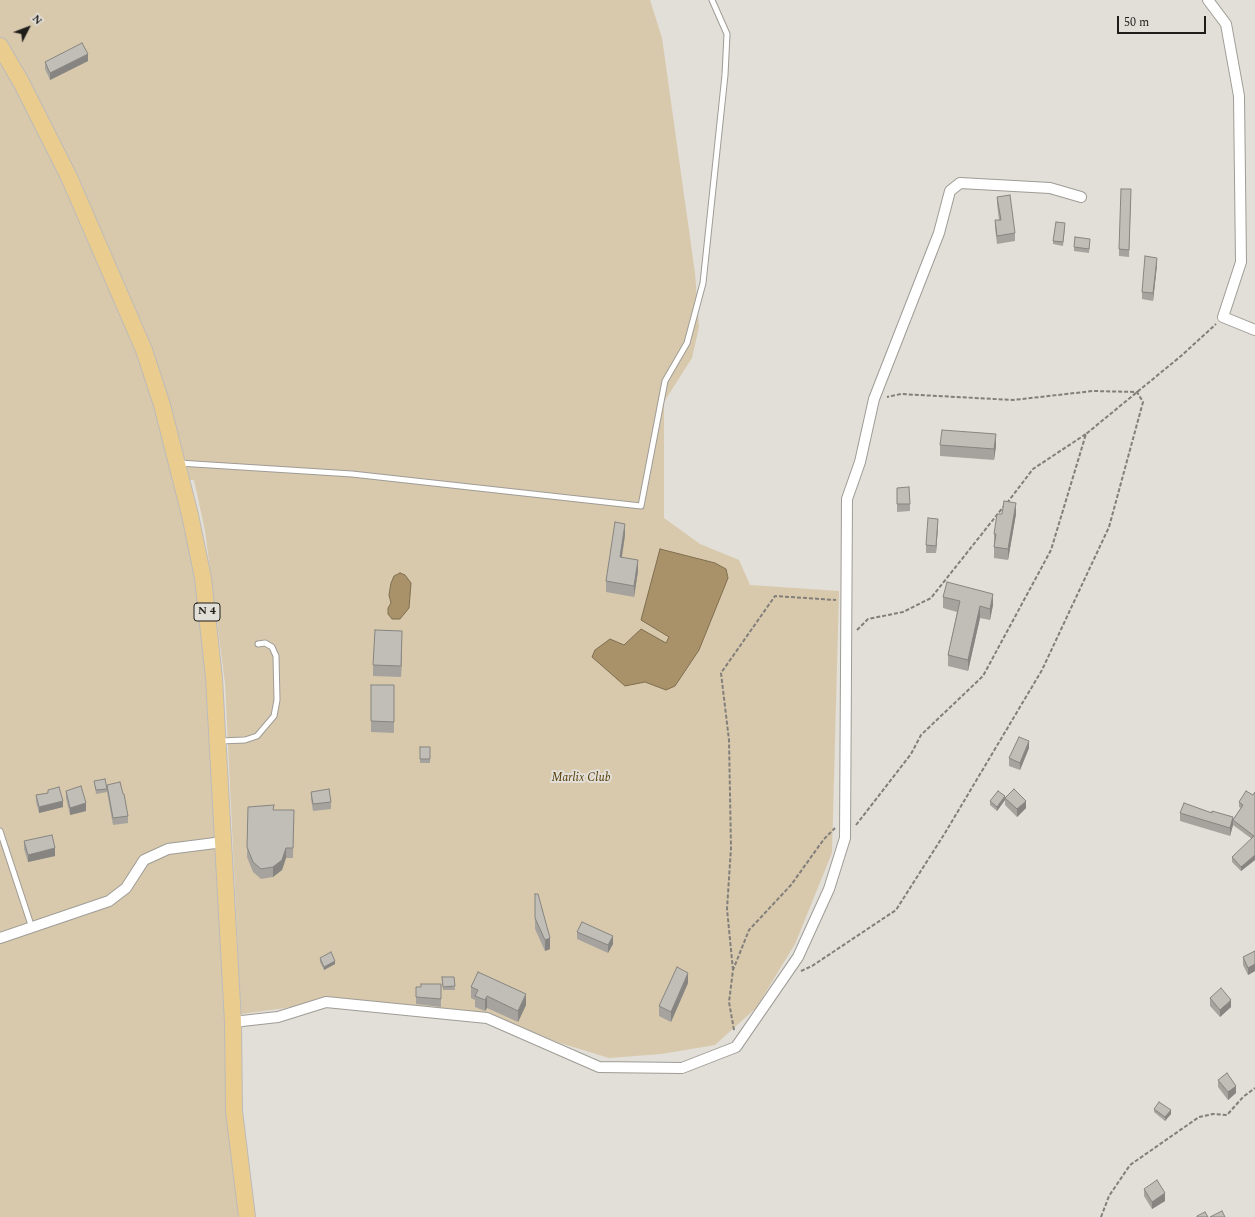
<!DOCTYPE html>
<html>
<head>
<meta charset="utf-8">
<style>
	body { margin:0 }
	#map { position:relative; width:1255px; height:1217px; overflow:hidden; background:#e2ded8; font-family:Spectral,serif }
	canvas { display:block }
	.north { position:absolute; left:8px; top:8px; width:40px; height:40px; -webkit-text-stroke:3px #e2ded8; paint-order:stroke; rotate:48deg; font-size:11px; font-weight:700; line-height:16px; text-align:center; color:#1e1d1a }
	.north::after { content:''; display:block; margin:auto; width:14px; height:18px; background:#1e1d1a; clip-path:polygon(50% 0,100% 100%,50% 72%,0 100%) }
	.scale { position:absolute; left:1117px; top:16px; width:89px; height:18px; box-sizing:border-box; border:2px solid #1e1d1a; border-top:0; padding-left:5px; font-size:12px; line-height:14px; white-space:nowrap; color:#1e1d1a; -webkit-text-stroke:3px #e2ded8; paint-order:stroke }
</style>
</head>
<body>
<div id="map">
<canvas width="1255" height="1217"></canvas>
<div class="north">N</div>
<div class="scale">50 m</div>
</div>
<script>
const ctx = document.querySelector('canvas').getContext('2d');
ctx.lineJoin = 'round';
function fillPath(path, color) { ctx.fillStyle = color; ctx.fill(path, 'evenodd'); }
const poly = rows => new Path2D(rows.map(r => 'M' + r).join(''));
function stroke(path, color, width, dash) { ctx.strokeStyle = color; ctx.lineWidth = width; ctx.lineCap = dash ? 'butt' : 'round'; ctx.setLineDash(dash || []); ctx.stroke(path); }
function drawText(font, color, halo, rows, align = 'center') {
  ctx.font = font + ' Spectral,serif'; ctx.lineWidth = 4; ctx.setLineDash([]); ctx.textBaseline = 'middle'; ctx.strokeStyle = halo; ctx.fillStyle = color; for (const [text, x, y, turn = 0] of rows) {
    ctx.save(); ctx.translate(x, y); ctx.rotate((+turn || 0) * Math.PI / 180); ctx.textAlign = isNaN(turn) ? turn : align; if (halo) ctx.strokeText(text, 0, 0); ctx.fillText(text, 0, 0); ctx.restore();
  }
}
fillPath(poly([
	[0,0,650,0,662,38,695,273,699,327,692,358,664,402,664,518,700,544,739,560,750,585,839,591,832,853,795,944,756,1008,715,1045,661,1054,609,1058,560,1043,491,1015,345,1000,241,1014,225,683,205,531,194,480,183,480,208,620,233,1022,249,1217,0,1217]
]), '#d8c9ac');
const water = poly([
	[660,549,715,563,726,569,728,578,699,650,675,686,666,690,645,682,625,686,592,657,595,650,610,639,624,645,641,629,666,643,669,637,641,620,660,549],
	[400,573,405,575,411,583,409,608,400,619,392,619,388,614,388,608,391,603,389,595,391,583,394,576,400,573]
]);
fillPath(water, '#a99269');
stroke(water, '#7f6f51', 1);
const service = poly([
	[179,463,352,474,641,506,665,381,687,343,703,283,725,75,727,34,712,0],
	[220,741,245,740,257,736,274,716,277,700,276,656,272,647,265,643,258,644],
	[0,831,32,928]
]);
const minor = poly([
	[1208,0,1226,24,1239,96,1241,262,1223,317,1255,330],
	[0,938,109,901,126,888,144,860,168,849,223,842],
	[233,1022,278,1017,326,1002,487,1018,599,1067,682,1068,736,1047,798,957,829,889,845,838,847,499,860,462,874,399,939,233,950,191,960,183,1050,188,1081,197]
]);
const primary = poly([
	[0,46,21,82,69,177,144,350,162,405,190,515,203,578,214,678,233,1022,234,1111,247,1217]
]);
stroke(service, '#9f9c96', 7);
stroke(minor, '#9f9c96', 12);
stroke(primary, '#bcbbba', 18);
stroke(poly([
	[1007,503,1033,469,1086,434],
	[857,630,868,619,903,612,931,598,1004,506],
	[856,825,911,754,921,735,983,676,1051,550,1086,434,1181,356,1216,324],
	[733,970,727,909,731,848,729,740,721,673,775,596,836,600],
	[801,971,812,966,896,910,945,833,1042,670,1109,527,1143,402,1137,392,1093,391,1013,400,901,394,887,397],
	[734,1030,729,1002,733,970,749,930,791,885,824,839,835,828],
	[1101,1217,1109,1196,1130,1165,1199,1117,1213,1114,1227,1115,1243,1097,1255,1088]
]), '#827f7b', 2, [4, 2]);
stroke(service, '#fff', 5);
stroke(minor, '#fff', 10);
stroke(primary, '#eacc8e', 16);
fillPath(poly([
	[88,61,50,80,45,69,45,62],
	[1131,196,1129,257,1119,256,1119,249],
	[997,197,1015,233,1015,241,997,244,995,228,995,220,999,220,997,204],
	[1065,227,1063,246,1053,244,1053,241],
	[1090,243,1089,253,1074,251,1074,247],
	[1157,265,1153,301,1142,299,1142,292],
	[940,445,996,446,994,460,940,456],
	[897,488,910,504,910,511,897,512],
	[1002,514,1016,514,1008,560,994,558,994,534],
	[938,526,936,553,926,553,926,545],
	[625,535,622,557,638,571,634,597,606,592,606,581],
	[943,597,993,605,990,620,980,618,968,671,948,666,948,655,957,612,943,608],
	[402,642,401,677,373,676,373,665],
	[371,685,394,685,394,733,371,732],
	[420,747,430,747,430,763,420,763],
	[1029,748,1020,770,1009,766,1009,758],
	[94,781,107,789,107,792,96,794],
	[107,785,128,816,128,823,113,825,107,792],
	[48,790,63,807,39,813,36,801,36,795,48,793],
	[66,791,86,811,70,815,66,798],
	[311,792,331,802,331,809,313,811,311,799],
	[1255,792,1255,860,1241,871,1232,862,1232,857,1252,839,1233,825,1230,836,1180,821,1180,813,1233,819,1241,808,1239,807,1239,802,1253,795],
	[1005,798,1026,808,1017,817,1005,805],
	[1005,800,997,811,990,805,990,801],
	[248,807,274,810,294,810,293,858,286,858,282,870,273,877,261,879,253,872,247,857],
	[24,841,55,856,28,862,24,849],
	[535,894,550,949,545,951,535,929],
	[577,932,613,944,608,953,577,939],
	[1255,951,1255,971,1248,975,1243,965,1243,957],
	[320,958,335,964,324,970,320,962],
	[442,977,454,977,455,990,443,990],
	[688,983,671,1022,659,1016,659,1006],
	[441,984,441,1007,416,1004,416,987,421,987],
	[471,987,526,1005,518,1022,487,1008,485,1011,475,1007,475,1000,471,998],
	[1210,998,1231,1007,1220,1017,1210,1006],
	[1218,1080,1236,1093,1228,1100,1218,1087],
	[1154,1109,1171,1114,1165,1121,1154,1112],
	[1144,1189,1165,1201,1152,1209,1144,1196]
]), '#a6a39e');
fillPath(poly([
	[88,54,88,61,50,80,50,73],
	[1157,258,1157,265,1153,301,1153,293],
	[996,434,996,446,994,460,994,449],
	[1016,503,1016,514,1008,560,1008,549],
	[938,519,938,526,936,553,936,546],
	[625,524,625,535,620,568,620,557],
	[638,560,638,571,634,597,634,586],
	[993,594,993,605,990,620,990,609],
	[980,606,980,618,968,671,968,660],
	[402,631,402,642,401,677,401,666],
	[1029,741,1029,748,1020,770,1020,763],
	[1005,796,1005,800,997,811,997,807],
	[63,801,63,807,39,813,39,807],
	[1026,801,1026,808,1017,817,1017,809],
	[86,803,86,811,70,815,70,808],
	[1233,817,1233,825,1230,836,1230,828],
	[55,848,55,856,28,862,28,855],
	[286,848,286,858,282,870,273,877,273,867],
	[1255,855,1255,860,1241,871,1241,867],
	[613,936,613,944,608,953,608,945],
	[550,938,550,949,545,951,545,940],
	[335,961,335,964,324,970,324,967],
	[1255,964,1255,971,1248,975,1248,968],
	[688,973,688,983,671,1022,671,1012],
	[526,994,526,1005,518,1022,518,1011],
	[487,996,487,1008,485,1011,485,1000],
	[1231,1000,1231,1007,1220,1017,1220,1010],
	[1236,1086,1236,1093,1228,1100,1228,1092],
	[1171,1110,1171,1114,1165,1121,1165,1117],
	[1165,1193,1165,1201,1152,1209,1152,1202]
]), '#878581');
const building = poly([
	[82,43,88,54,50,73,45,62,82,43],
	[1121,189,1131,189,1129,250,1119,249,1121,189],
	[1010,195,1015,233,997,236,995,220,1001,220,997,197,1010,195],
	[1056,222,1065,223,1063,242,1053,241,1056,222],
	[1075,237,1090,239,1089,249,1074,247,1075,237],
	[1145,256,1157,258,1153,293,1142,292,1145,256],
	[942,430,996,434,994,449,940,445,942,430],
	[909,487,910,504,897,504,897,488,909,487],
	[1004,501,1016,503,1008,549,994,547,996,534,994,534,997,514,1002,514,1004,501],
	[928,518,938,519,936,546,926,545,928,518],
	[615,522,625,524,620,557,638,560,634,586,606,581,615,522],
	[947,582,993,594,990,609,980,606,968,660,948,655,960,601,943,597,947,582],
	[375,630,402,631,401,666,373,665,375,630],
	[371,685,394,685,394,722,371,721,371,685],
	[1019,737,1029,741,1020,763,1009,758,1019,737],
	[420,747,430,747,430,759,420,759,420,747],
	[105,779,107,789,96,790,94,781,105,779],
	[120,782,123,794,124,794,128,816,113,818,107,785,120,782],
	[81,786,86,803,70,808,66,791,81,786],
	[59,787,63,801,39,807,36,795,48,793,48,790,59,787],
	[329,789,331,802,313,804,311,792,329,789],
	[1014,789,1026,801,1017,809,1005,798,1014,789],
	[998,791,1005,796,997,807,990,801,998,791],
	[1246,791,1253,795,1255,792,1255,855,1241,867,1232,857,1254,836,1233,820,1243,805,1239,802,1246,791],
	[1184,803,1212,813,1212,811,1233,817,1230,828,1180,813,1184,803],
	[274,805,273,810,294,810,293,848,286,848,282,860,273,867,261,869,253,862,247,847,248,807,274,805],
	[52,835,55,848,28,855,24,841,52,835],
	[535,894,538,894,550,938,545,940,535,918,535,894],
	[582,922,613,936,608,945,577,932,582,922],
	[1255,951,1255,964,1248,968,1243,957,1255,951],
	[331,952,335,961,324,967,320,958,331,952],
	[677,967,688,973,671,1012,659,1006,677,967],
	[478,972,526,994,518,1011,487,996,485,1000,475,996,478,990,471,987,478,972],
	[442,977,454,977,455,986,443,987,442,977],
	[421,984,441,984,441,999,416,997,416,987,421,987,421,984],
	[1221,988,1231,1000,1220,1010,1210,998,1221,988],
	[1227,1073,1236,1086,1228,1092,1218,1080,1227,1073],
	[1159,1102,1171,1110,1165,1117,1154,1109,1159,1102],
	[1157,1180,1165,1193,1152,1202,1144,1189,1157,1180],
	[1222,1211,1225,1217,1210,1217,1222,1211],
	[1205,1212,1208,1217,1197,1217,1197,1216,1205,1212]
]);
fillPath(building, '#c1beb8');
stroke(building, '#878581', 1);
for (const [x, y, w] of [
	[207,612,26]
]) { const box = new Path2D(); box.roundRect(x - w / 2, y - 9, w, 18, 3); ctx.fillStyle = '#e2ded8'; ctx.fill(box); stroke(box, '#1e1d1a', 1); }
drawText('bold 11px', '#1e1d1a', null, [
	["N 4",207,612]
]);
drawText('italic 12px', '#523b02', '#e2ded8', [
	["Marlix Club",581,779]
]);
</script>
</body>
</html>
